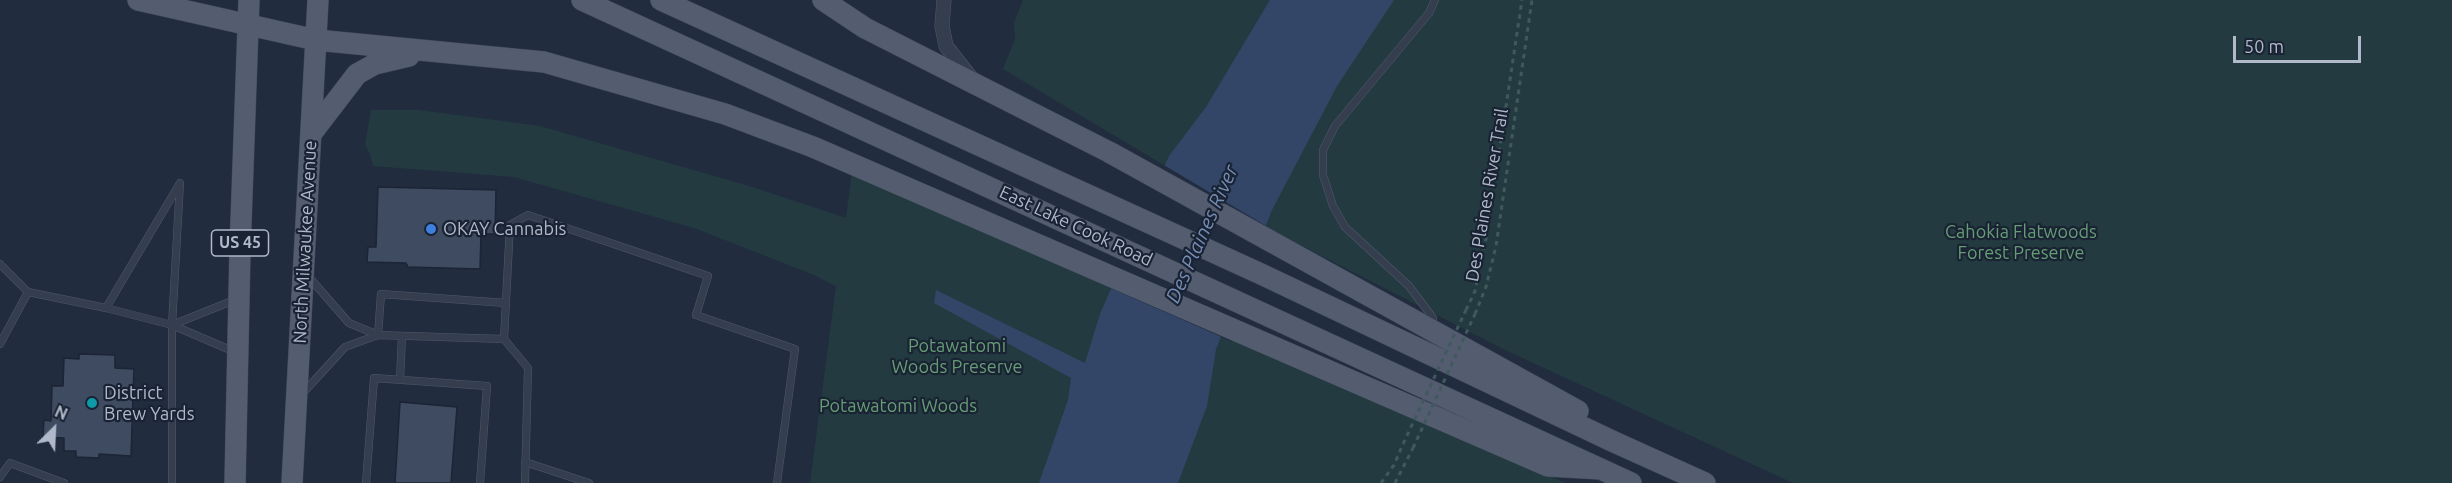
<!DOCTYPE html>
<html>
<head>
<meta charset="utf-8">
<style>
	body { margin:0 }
	#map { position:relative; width:2452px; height:483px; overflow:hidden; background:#212c3f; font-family:Ubuntu,sans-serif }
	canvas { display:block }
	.north { position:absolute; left:24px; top:399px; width:60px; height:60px; -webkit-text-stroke:4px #1a2333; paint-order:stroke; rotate:24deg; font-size:16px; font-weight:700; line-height:24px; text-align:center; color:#b0b9ca }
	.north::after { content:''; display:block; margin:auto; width:21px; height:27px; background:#b0b9ca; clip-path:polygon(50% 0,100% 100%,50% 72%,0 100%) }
	.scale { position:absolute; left:2233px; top:36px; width:128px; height:27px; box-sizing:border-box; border:3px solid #b0b9ca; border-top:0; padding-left:8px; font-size:18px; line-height:21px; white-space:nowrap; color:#b0b9ca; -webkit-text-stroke:4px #1a2333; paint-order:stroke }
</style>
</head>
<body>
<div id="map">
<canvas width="2452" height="483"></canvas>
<div class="north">N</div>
<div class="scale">50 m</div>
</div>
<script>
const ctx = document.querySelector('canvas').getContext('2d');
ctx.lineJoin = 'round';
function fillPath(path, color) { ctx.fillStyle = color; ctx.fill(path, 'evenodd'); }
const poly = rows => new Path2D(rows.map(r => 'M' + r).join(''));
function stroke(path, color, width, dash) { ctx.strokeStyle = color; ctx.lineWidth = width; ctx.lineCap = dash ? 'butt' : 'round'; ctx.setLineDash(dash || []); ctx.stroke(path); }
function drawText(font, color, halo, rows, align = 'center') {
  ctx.font = font + ' Ubuntu,sans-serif'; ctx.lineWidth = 4.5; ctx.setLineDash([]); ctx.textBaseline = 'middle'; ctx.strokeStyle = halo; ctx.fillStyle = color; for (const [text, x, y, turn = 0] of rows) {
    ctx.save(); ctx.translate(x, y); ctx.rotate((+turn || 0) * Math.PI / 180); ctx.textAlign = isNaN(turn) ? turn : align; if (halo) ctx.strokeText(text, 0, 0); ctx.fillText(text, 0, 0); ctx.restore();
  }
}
fillPath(poly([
	[1023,0,2452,0,2452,483,1793,483,1503,349,1279,234,1003,69,1015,39,1014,22],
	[371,110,419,110,540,126,749,186,846,218,852,172,1230,341,1240,340,1566,483,810,483,836,286,814,275,694,228,514,177,373,166,370,154,365,145]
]), '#233b40');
fillPath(poly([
	[1270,0,1394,0,1337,86,1272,210,1216,349,1207,406,1178,483,1039,483,1068,400,1071,378,934,303,936,290,1085,363,1100,314,1169,156,1206,107]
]), '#334668');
fillPath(poly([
	[1162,164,1268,227,1224,338,1108,287]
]), '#212c3f');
const building = poly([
	[378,187,496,190,495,234,481,234,480,269,408,267,406,263,367,262,368,247,376,247,378,187],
	[79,354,115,355,115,368,134,369,131,456,99,454,99,458,76,457,76,451,64,451,64,438,43,437,44,420,51,421,52,386,63,386,64,358,79,359,79,354],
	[400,402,457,407,451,483,395,483,400,402]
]);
fillPath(building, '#3f4b61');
stroke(building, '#1c2535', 1.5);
const lane = poly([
	[0,264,28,292,106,308,172,325,172,483],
	[308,276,349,323,378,335],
	[106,308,180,183,172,325],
	[1433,327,1433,318,1409,286,1345,227,1333,206,1323,175,1323,150,1335,126,1429,13,1435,0],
	[378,335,381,294,506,303],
	[0,344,28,292],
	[235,352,172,325,237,299],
	[400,380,402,336],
	[302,394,345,347,378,335,504,339],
	[525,462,589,483],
	[0,477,10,463,64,483],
	[366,483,374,378,487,386,480,483],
	[525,483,528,368,504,339,510,225,528,215,708,276,696,315,795,349,777,483]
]);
const street = poly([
	[944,0,942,26,946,46,972,79]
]);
const primary = poly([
	[138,0,316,40,544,62,725,114,813,147,1548,466,1601,469],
	[582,0,1631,483],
	[661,0,1261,274,1612,441,1705,483],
	[823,0,865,28,1109,152,1578,411],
	[311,134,357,74,375,64,409,56],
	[235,483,240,250,249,0],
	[292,483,318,0]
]);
stroke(lane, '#505969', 8);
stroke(street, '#505969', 15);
stroke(primary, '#3e4757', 22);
stroke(poly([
	[1466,310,1475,291,1486,239,1522,0],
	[1475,314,1486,287,1496,246,1532,0],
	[1381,483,1394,465,1403,444],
	[1395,483,1413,448]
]), '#41585d', 3, [4.5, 4.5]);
stroke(lane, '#353e4f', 7);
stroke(street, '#353e4f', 14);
stroke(primary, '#535d6f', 21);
stroke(poly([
	[1403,444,1466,310],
	[1413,448,1475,314]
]), '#41585d', 3, [4.5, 4.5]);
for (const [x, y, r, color] of [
	[431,229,6,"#3f7fe0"],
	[92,403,6,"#0f9aa8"]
]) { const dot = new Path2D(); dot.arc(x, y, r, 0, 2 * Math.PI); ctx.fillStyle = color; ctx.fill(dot); stroke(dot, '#1a2333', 2); }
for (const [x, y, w] of [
	[240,243,57]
]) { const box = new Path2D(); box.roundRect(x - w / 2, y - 13, w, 26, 4.5); ctx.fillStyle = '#1a2333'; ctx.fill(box); stroke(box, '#b0b9ca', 1.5); }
drawText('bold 16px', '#b0b9ca', null, [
	["US 45",240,243]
]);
drawText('18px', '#b0b9ca', '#1a2333', [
	["Des Plaines River Trail",1487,195,-80],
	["East Lake Cook Road",1076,226,25],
	["North Milwaukee Avenue",305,242,-87]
]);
drawText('18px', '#b0b9ca', '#1a2333', [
	["OKAY Cannabis",443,229],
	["District",104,393],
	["Brew Yards",104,414]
], 'left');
drawText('18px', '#659d75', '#1a2333', [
	["Cahokia Flatwoods",2021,232],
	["Forest Preserve",2021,253],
	["Potawatomi",957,346],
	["Woods Preserve",957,367],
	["Potawatomi Woods",898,406]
]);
drawText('italic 20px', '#758db5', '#1a2333', [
	["Des Plaines River",1202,234,-66]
]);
</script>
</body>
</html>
